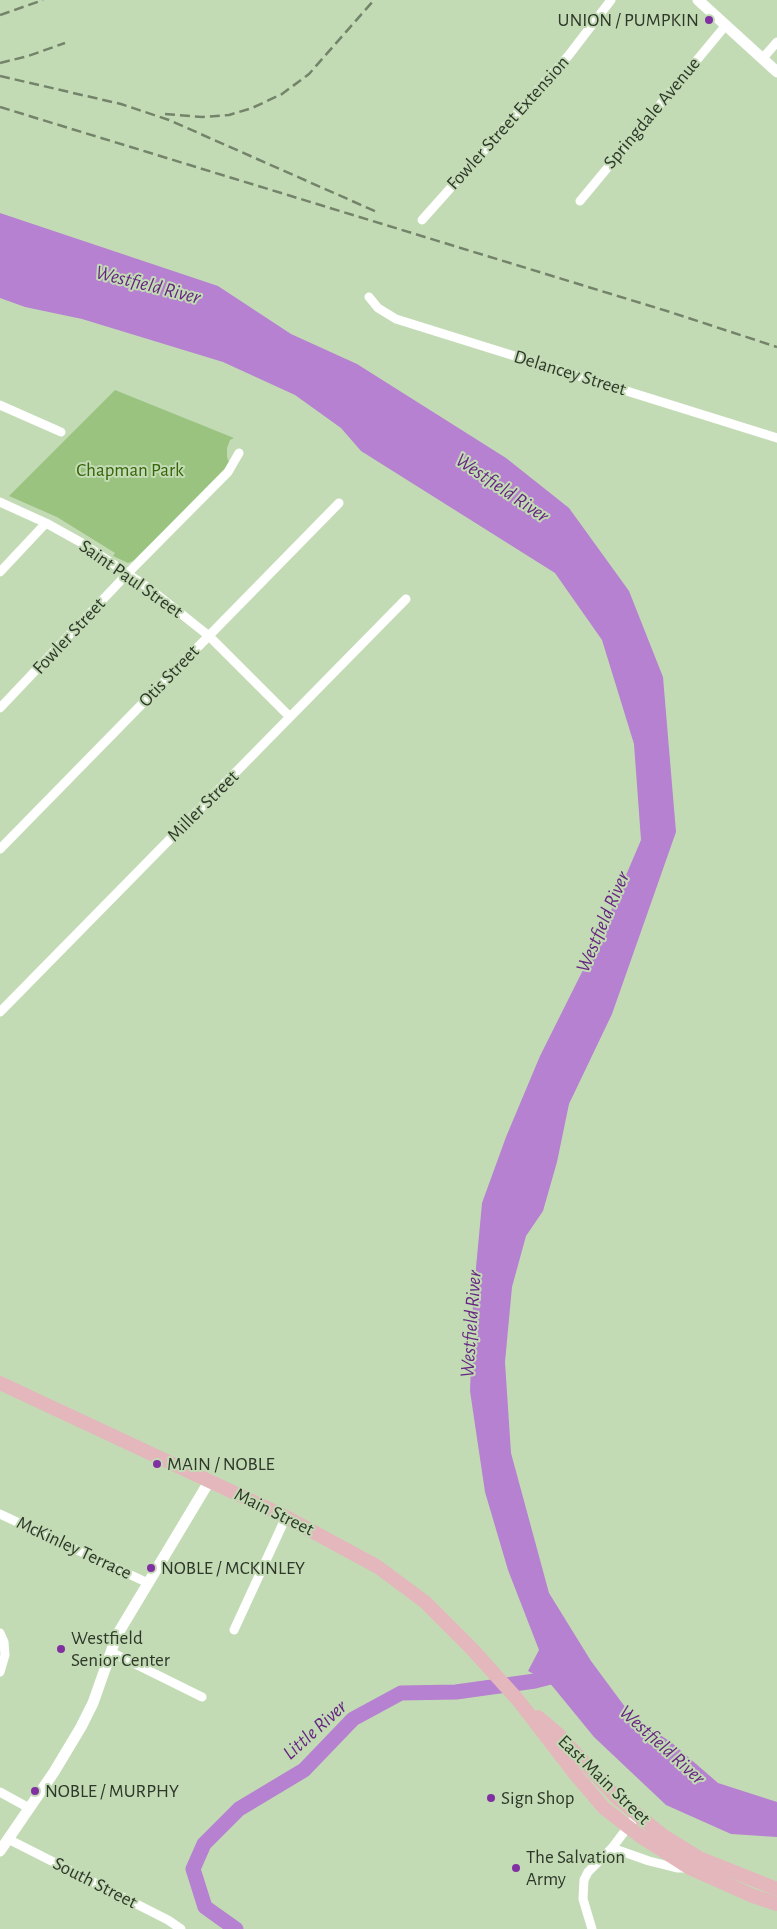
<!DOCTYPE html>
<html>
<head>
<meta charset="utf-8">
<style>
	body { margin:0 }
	canvas { display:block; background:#c3dbb5 }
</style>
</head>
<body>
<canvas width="777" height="1929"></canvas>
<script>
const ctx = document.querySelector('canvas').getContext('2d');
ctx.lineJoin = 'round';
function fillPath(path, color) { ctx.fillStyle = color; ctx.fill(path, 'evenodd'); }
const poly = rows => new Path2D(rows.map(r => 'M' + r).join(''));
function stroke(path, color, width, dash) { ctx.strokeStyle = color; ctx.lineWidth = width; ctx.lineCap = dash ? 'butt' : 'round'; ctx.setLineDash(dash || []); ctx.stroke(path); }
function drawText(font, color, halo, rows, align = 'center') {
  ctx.font = font + ' "Alegreya Sans",sans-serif'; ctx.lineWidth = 4; ctx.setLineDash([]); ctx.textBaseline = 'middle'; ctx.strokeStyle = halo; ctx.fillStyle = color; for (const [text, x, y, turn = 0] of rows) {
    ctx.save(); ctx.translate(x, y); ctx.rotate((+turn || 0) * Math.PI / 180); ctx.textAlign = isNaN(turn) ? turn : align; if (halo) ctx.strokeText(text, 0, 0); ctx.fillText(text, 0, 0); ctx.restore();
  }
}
fillPath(poly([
	[115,390,234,438,230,440,227,448,227,457,230,465,133,561,128,563,113,556,115,553,57,517,9,496]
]), '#9ac380');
fillPath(poly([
	[0,213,218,286,291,334,357,364,506,458,569,508,629,591,663,677,676,832,612,1014,569,1104,557,1162,543,1211,526,1236,512,1287,505,1362,511,1453,549,1593,591,1661,631,1715,672,1743,718,1783,777,1802,777,1837,731,1834,666,1805,594,1737,549,1682,528,1671,539,1650,508,1570,485,1492,470,1391,473,1300,482,1203,506,1137,540,1056,601,934,641,840,634,744,602,640,555,573,361,451,341,428,295,395,223,362,82,319,25,307,0,298]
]), '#b681d0');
stroke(poly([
	[236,1929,205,1907,193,1869,204,1844,239,1809,304,1770,353,1719,401,1693,456,1692,535,1681,562,1674]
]), '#b681d0', 15);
stroke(poly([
	[763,58,777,42],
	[580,201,726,25],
	[422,220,569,55,611,0],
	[369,297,378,308,396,319,777,438],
	[0,405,61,432],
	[0,502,46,523,82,543,150,589,209,636,290,717],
	[0,572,46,523],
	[0,708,128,573,228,472,239,453],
	[0,849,339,503],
	[0,1012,406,599],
	[0,1514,148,1583],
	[234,1630,286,1517],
	[0,1633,4,1642,5,1655,0,1672],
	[111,1652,202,1697],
	[0,1792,29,1808],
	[8,1839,168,1920,181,1929],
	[612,1848,649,1861,677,1868,689,1868],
	[592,1929,583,1899,584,1880,588,1872,612,1848,637,1815]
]), '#fff', 9);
stroke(poly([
	[698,0,777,72],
	[0,1851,54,1772,81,1727,93,1703,117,1635,210,1480]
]), '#fff', 11);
stroke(poly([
	[0,1383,284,1516,378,1567,425,1602,472,1649,518,1700,575,1774,604,1808,640,1836,690,1868,753,1896,777,1904],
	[538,1717,558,1734,616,1797,662,1835,699,1858,777,1889]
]), '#e3b7bb', 14);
stroke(poly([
	[0,15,43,0],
	[0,63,28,56,65,43],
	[0,76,121,104,169,120,377,212],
	[0,107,670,312,777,347],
	[165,114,202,117,229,115,252,108,282,94,309,74,374,0]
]), '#74846a', 2.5, [10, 5]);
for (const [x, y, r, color] of [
	[709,20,5,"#8030a1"],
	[157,1464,5,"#8030a1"],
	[151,1568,5,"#8030a1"],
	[61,1649,5,"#8030a1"],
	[35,1791,5,"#8030a1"],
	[491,1798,5,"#8030a1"],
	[516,1868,5,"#8030a1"]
]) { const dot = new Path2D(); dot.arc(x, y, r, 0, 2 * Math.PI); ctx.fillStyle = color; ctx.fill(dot); stroke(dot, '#c3dbb5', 2); }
drawText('19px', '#2e3829', '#c3dbb5', [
	["UNION / PUMPKIN",699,20,"right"],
	["MAIN / NOBLE",167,1464],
	["NOBLE / MCKINLEY",161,1568],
	["Westfield",71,1638],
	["Senior Center",71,1660],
	["NOBLE / MURPHY",45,1791],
	["Sign Shop",501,1798],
	["The Salvation",526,1857],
	["Army",526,1879]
], 'left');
drawText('19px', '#2e3829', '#c3dbb5', [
	["Springdale Avenue",652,113,-50],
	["Fowler Street Extension",508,123,-48],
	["Delancey Street",570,373,17],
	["Saint Paul Street",131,579,35],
	["Fowler Street",69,636,-47],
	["Otis Street",169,676,-46],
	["Miller Street",203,806,-45],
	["Main Street",274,1512,26],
	["McKinley Terrace",74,1548,25],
	["East Main Street",604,1780,44],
	["South Street",95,1883,27]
]);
drawText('19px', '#366407', '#c3dbb5', [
	["Chapman Park",130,470]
]);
drawText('italic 20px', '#672583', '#c3dbb5', [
	["Westfield River",148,285,14],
	["Westfield River",502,488,34],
	["Westfield River",603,922,-67],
	["Westfield River",471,1324,-86],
	["Little River",315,1730,-42],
	["Westfield River",662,1745,42]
]);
</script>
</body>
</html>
